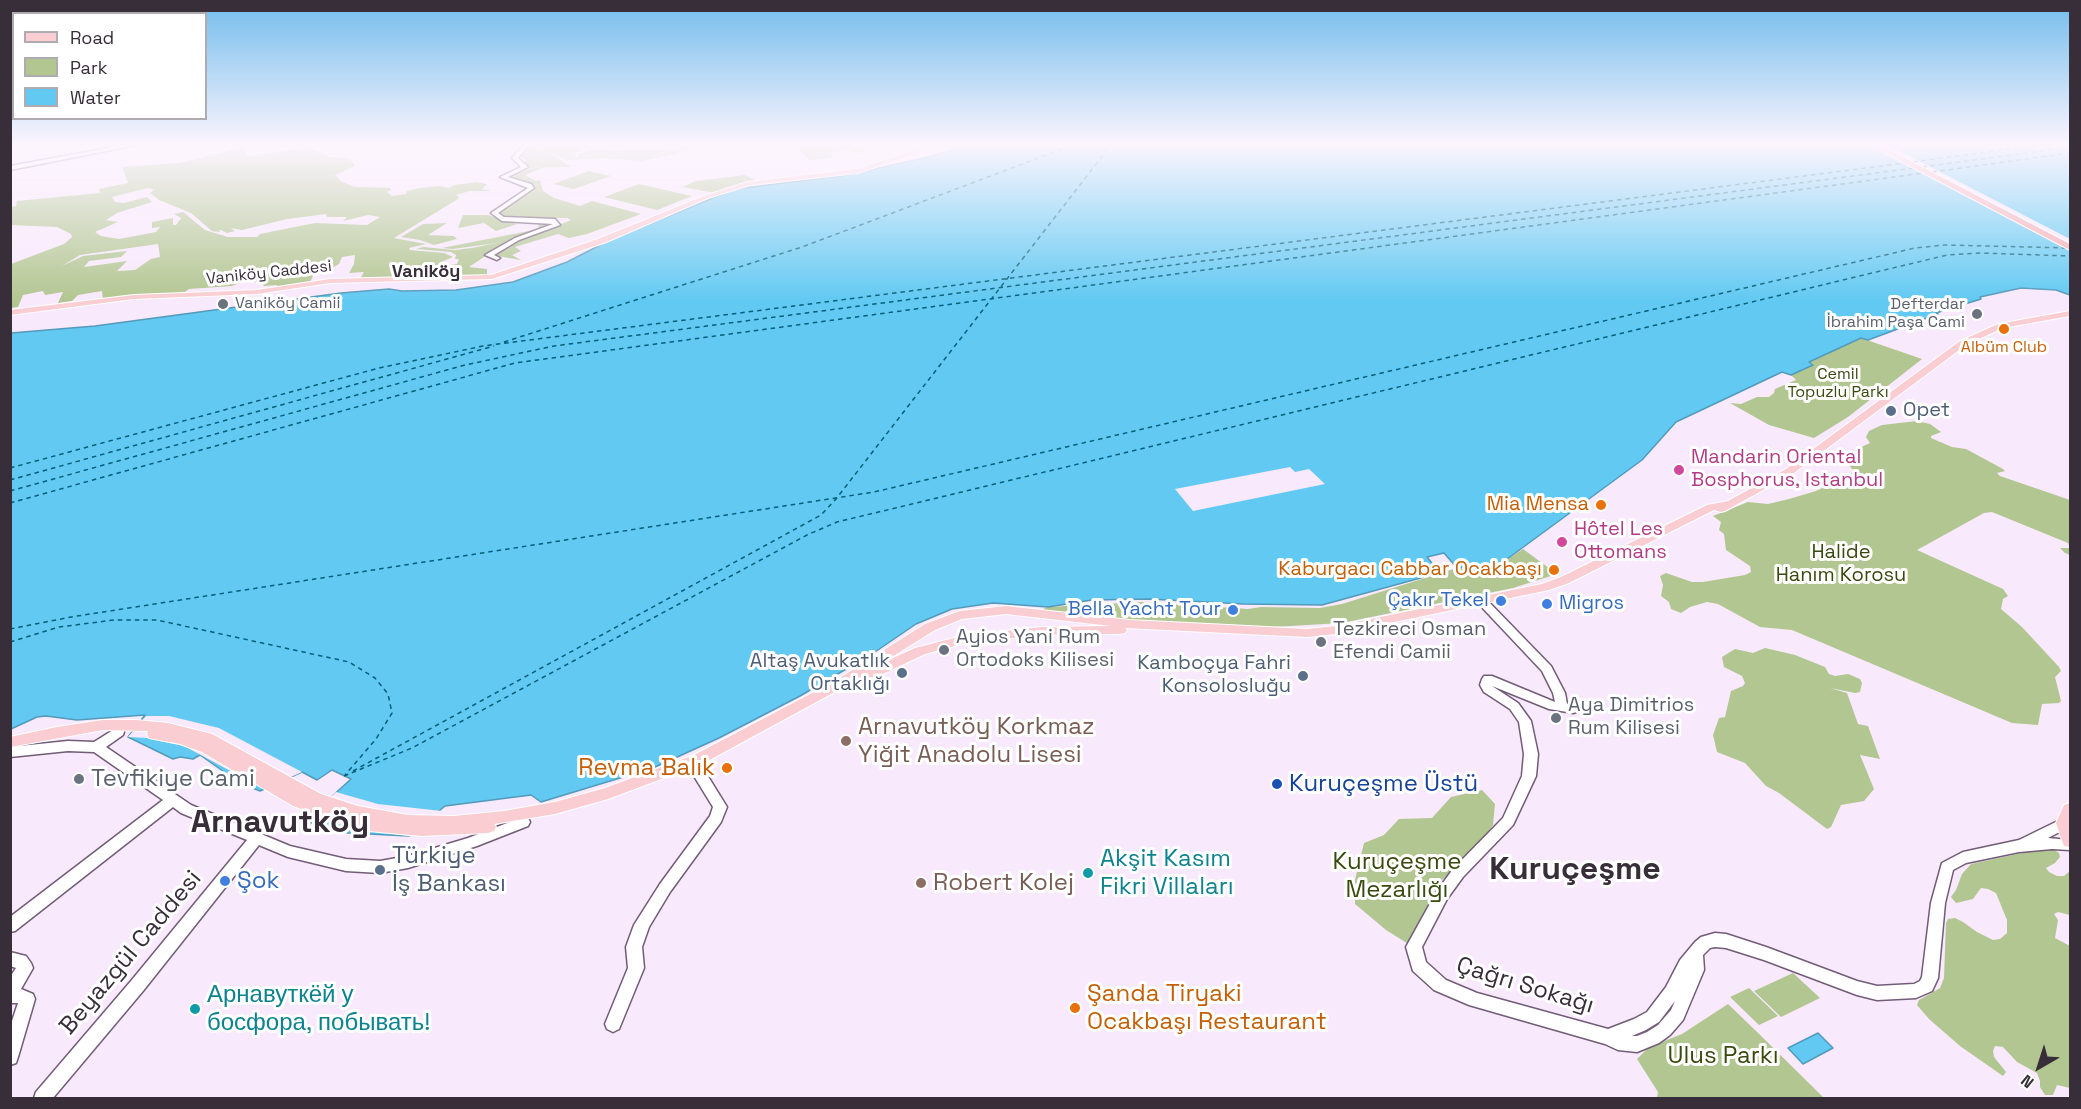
<!DOCTYPE html>
<html>
<head>
<meta charset="utf-8">
<style>
	body { margin:0 }
	#map { position:relative; width:2081px; height:1109px; overflow:hidden; background:#f8e9fc; font-family:"Space Grotesk",sans-serif }
	canvas { display:block }
	.frame { position:absolute; inset:0; border:12px solid #372e39; pointer-events:none }
	.legend { position:absolute; left:12px; top:12px; width:195px; height:108px; box-sizing:border-box; background:#fff; border:2px solid #afabb0; margin:0; padding:8px 10px; list-style:none; font-size:18px; color:#372e39 }
	.legend li { display:flex; align-items:center; gap:12px; height:30px }
	.legend b { width:30px; border:2px solid #afabb0 }
	.north { position:absolute; left:2009px; top:1037px; width:60px; height:60px; -webkit-text-stroke:4px #fff; paint-order:stroke; rotate:219deg; font-size:16px; font-weight:700; line-height:24px; text-align:center; color:#372e39 }
	.north::after { content:''; display:block; margin:auto; width:21px; height:27px; background:#372e39; clip-path:polygon(50% 0,100% 100%,50% 72%,0 100%) }
</style>
</head>
<body>
<div id="map">
<canvas width="2081" height="1109"></canvas>
<div class="frame"></div>
<ul class="legend">
<li><b style="height:8px;background:#f9cdd1"></b>Road</li>
<li><b style="height:16px;background:#b2c691"></b>Park</li>
<li><b style="height:16px;background:#61c9f2"></b>Water</li>
</ul>
<div class="north">N</div>
</div>
<script>
const ctx = document.querySelector('canvas').getContext('2d');
ctx.lineJoin = 'round';
function fillPath(path, color) { ctx.fillStyle = color; ctx.fill(path, 'evenodd'); }
const poly = rows => new Path2D(rows.map(r => 'M' + r).join(''));
function stroke(path, color, width, dash) { ctx.strokeStyle = color; ctx.lineWidth = width; ctx.lineCap = dash ? 'butt' : 'round'; ctx.setLineDash(dash || []); ctx.stroke(path); }
function drawText(font, color, halo, rows, align = 'center') {
  ctx.font = font + ' "Space Grotesk",sans-serif'; ctx.lineWidth = 6; ctx.setLineDash([]); ctx.textBaseline = 'middle'; ctx.strokeStyle = halo; ctx.fillStyle = color; for (const [text, x, y, turn = 0] of rows) {
    ctx.save(); ctx.translate(x, y); ctx.rotate((+turn || 0) * Math.PI / 180); ctx.textAlign = isNaN(turn) ? turn : align; if (halo) ctx.strokeText(text, 0, 0); ctx.fillText(text, 0, 0); ctx.restore();
  }
}
fillPath(poly([
	[529,145,547,151,571,167,525,168,521,163,526,161,519,154],
	[535,145,679,145,656,149,639,147,588,149,575,153,576,157,578,157,578,154,589,150,659,150,696,145,675,154,642,161,603,158,567,160,562,158,572,157,560,158],
	[794,145,866,145,864,148,868,149,859,153,843,150,831,153,833,158,810,160],
	[244,147,247,157,311,147,312,149,329,157,350,159,355,166,335,175,341,181,354,187,390,188,391,190,387,192,392,196,406,194,407,191,420,188,438,186,449,188,454,185,477,182,487,184,482,189,492,191,470,191,456,195,459,197,458,199,394,238,426,244,409,248,410,250,444,253,453,257,441,262,440,267,457,264,459,259,455,259,456,255,451,252,416,249,423,247,455,250,472,248,497,243,453,249,442,248,539,229,538,223,524,223,523,221,547,222,551,225,548,228,508,241,469,267,487,269,487,277,360,279,364,272,349,273,354,264,355,255,342,257,339,264,325,272,314,274,309,284,276,289,277,285,264,286,261,282,245,281,232,286,189,289,182,294,103,300,102,291,78,295,72,301,58,303,63,292,45,295,43,291,23,295,18,307,11,308,11,264,64,244,72,237,71,234,57,227,11,225,11,207,16,206,17,201,100,193,99,189,128,183,122,167,180,163],
	[148,188,154,190,150,193,159,200,191,213,212,231,220,232,219,230,221,230,227,233,235,231,230,228,242,230,287,219,326,214,327,217,347,217,343,221,368,215,380,217,367,225,315,223,260,234,257,237,228,237,205,230,183,212,174,214,181,218,176,225,173,225,173,218,152,222,152,228,160,227,156,232,119,239,101,236,95,232,118,222,106,220,117,213,152,202,147,197,124,203,115,202,112,197],
	[158,244,160,257,151,259,135,270,117,271,127,261,84,267,89,261,121,257,127,251,83,256,62,266,80,255],
	[537,167,543,168,525,175,536,181,540,180,543,191,554,198,580,206,592,201,641,214,587,234,569,238,558,234,515,247,521,251,512,255,521,260,491,255,507,246,571,220,567,218,511,219,494,215,517,197,534,188,531,183,507,175],
	[589,171,611,176,574,189,553,184],
	[745,175,757,181,715,193,682,187,696,181],
	[639,184,692,196,657,210,604,197],
	[463,215,488,215,517,224,496,231,484,223,458,228],
	[447,223,428,235,454,236,457,239,434,245,420,240,401,237,423,224],
	[1861,338,1922,359,1848,417,1814,438,1769,425,1730,403,1741,404,1757,397,1769,397,1774,393,1775,389,1796,380,1791,375,1812,365,1808,363],
	[1917,421,1930,424,1941,432,1931,436,1931,438,1952,447,1966,449,2003,469,2005,471,1997,473,2000,476,2070,500,2070,555,2065,553,2060,548,2070,548,2068,543,1992,512,1984,513,1917,550,2003,589,2008,596,2003,599,2001,609,2022,627,2059,667,2061,671,2055,677,2061,701,2059,703,2042,704,2038,725,2012,723,1792,630,1760,627,1718,604,1707,602,1690,607,1681,613,1671,609,1669,602,1661,596,1663,585,1660,576,1666,573,1692,582,1703,582,1745,575,1751,572,1750,566,1726,550,1724,534,1719,530,1721,522,1713,516,1748,502,1768,504,1789,499,1816,491,1850,475,1853,470,1846,462,1857,449,1870,443,1866,437,1869,431,1882,425],
	[1523,549,1557,574,1513,588,1342,623,1256,628,1191,626,1041,610,1048,607,1142,602,1248,609,1261,607,1320,608,1342,604,1457,568,1503,562],
	[1765,648,1795,655,1825,667,1829,674,1835,676,1848,674,1860,679,1862,683,1860,692,1855,693,1830,688,1847,693,1858,724,1868,726,1880,759,1860,755,1874,789,1864,801,1841,805,1831,827,1827,829,1779,793,1766,786,1745,763,1717,752,1713,735,1719,718,1725,717,1731,691,1743,686,1745,683,1742,676,1724,667,1722,657,1735,649,1753,653],
	[1482,790,1495,804,1493,825,1483,839,1436,886,1410,945,1386,930,1355,904,1355,880,1364,843,1384,835,1399,819,1432,818,1451,797],
	[2042,846,2053,849,2059,853,2060,857,2055,863,2046,868,2049,872,2057,876,2064,876,2070,871,2070,915,2058,912,2054,914,2058,920,2055,938,2070,946,2070,1088,2057,1085,2053,1095,2045,1095,2040,1087,2040,1081,2037,1073,2017,1062,2003,1047,1995,1046,1993,1051,1994,1057,2006,1072,2003,1076,1960,1046,1929,1019,1917,1005,1919,1000,1940,988,1944,978,1946,923,1948,919,1955,918,1963,922,1977,932,1993,940,2000,939,2007,933,2007,920,1996,893,1988,889,1981,888,1973,899,1956,903,1951,897,1956,890,1962,874,1971,864,2022,853],
	[1793,973,1820,998,1781,1017,1754,991],
	[1749,988,1778,1016,1759,1025,1730,997],
	[1728,1004,1755,1030,1824,1098,1657,1098,1658,1092,1637,1059,1649,1047,1682,1034]
]), '#b2c691');
const water = poly([
	[967,145,2070,145,2070,295,2056,290,2021,288,1980,297,1981,299,1936,313,1938,314,1868,340,1861,338,1809,362,1813,365,1791,375,1782,372,1676,422,1642,460,1503,562,1457,568,1444,553,1427,557,1435,567,1428,576,1322,605,1243,604,1149,599,1092,600,1048,607,993,603,952,609,916,624,872,654,800,696,719,738,653,768,541,802,531,795,445,806,409,836,348,833,305,821,351,779,332,770,317,780,302,772,260,791,240,783,200,755,193,759,180,757,173,759,128,737,145,715,77,720,46,716,37,717,11,729,11,333,95,326,341,293,389,289,402,291,456,290,513,282,567,262,612,239,735,189,848,175,932,156,967,145],
	[1818,1033,1833,1048,1803,1064,1788,1048,1818,1033]
]);
fillPath(water, '#61c9f2');
stroke(water, '#549aba', 1.5);
fillPath(poly([
	[1870,145,1888,145,2070,239,2070,250],
	[1290,467,1295,472,1309,469,1325,484,1193,511,1175,489],
	[146,716,169,716,219,728,302,772,264,789,184,746,147,738,128,737],
	[336,792,378,804,442,811,409,836,361,830,310,816]
]), '#f8e9fc');
stroke(poly([
	[1913,162,2039,145],
	[1922,167,2070,147],
	[1932,172,2070,153],
	[504,342,802,247,1073,145],
	[10,468,379,368,483,346,1905,163],
	[10,480,494,346],
	[10,491,465,365,554,346,1914,168],
	[10,503,515,363,1924,173],
	[10,629,71,617,874,492,1915,248,1945,245,2070,248],
	[10,642,59,627,114,620,157,620,349,662,375,678,388,694,392,713,376,739,345,775],
	[353,771,821,515,836,499,1111,145],
	[344,776,412,748,807,535,837,522,1947,255,1980,253,2070,256]
]), '#055f7a', 1.5, [4.5, 4]);
const minor = poly([
	[125,145,137,145,10,170,10,166,125,145],
	[524,145,529,145,518,158,528,167,508,177,531,184,534,188,498,213,504,217,555,219,560,225,519,240,494,255,500,258,497,260,485,255,515,238,553,224,502,221,491,213,528,188,500,177,521,167,512,158,524,145],
	[1480,596,1484,597,1551,666,1565,693,1567,704,1577,706,1579,709,1577,712,1573,713,1549,709,1492,686,1518,703,1531,721,1538,754,1536,776,1513,825,1463,877,1447,899,1422,947,1426,962,1446,980,1477,993,1608,1029,1634,1019,1647,1012,1666,987,1680,960,1695,942,1701,937,1715,933,1726,934,1766,947,1857,981,1877,986,1914,984,1920,981,1922,977,1931,903,1942,863,1963,852,2019,840,2064,818,2069,819,2070,822,2069,827,2048,838,2070,840,2070,850,2052,849,2019,852,1966,863,1953,870,1945,903,1938,978,1932,991,1916,998,1877,1000,1857,995,1764,960,1726,948,1715,947,1710,948,1703,955,1704,970,1683,1020,1670,1035,1659,1043,1637,1052,1618,1050,1605,1044,1469,1005,1434,990,1413,971,1406,947,1437,891,1453,869,1503,818,1522,776,1524,754,1519,722,1510,709,1484,692,1480,685,1482,679,1484,676,1492,676,1555,702,1553,693,1542,671,1476,601,1474,599,1480,596],
	[1675,1001,1671,1010,1658,1025,1647,1032,1637,1036,1632,1036,1646,1030,1659,1022,1675,1001],
	[118,727,123,729,124,732,123,735,106,747,191,805,290,846,346,859,380,861,408,856,468,838,523,817,528,818,530,822,528,826,477,846,408,868,380,873,346,871,288,857,259,845,143,991,53,1098,34,1098,36,1092,131,981,247,840,181,813,173,807,15,931,10,932,10,917,163,800,94,752,68,751,10,757,10,747,68,741,94,742,118,727],
	[696,763,701,765,727,807,721,822,670,892,649,927,642,947,644,968,619,1029,613,1032,607,1029,605,1024,628,968,626,947,634,925,660,884,710,816,713,807,689,768,691,765,696,763],
	[10,952,26,956,31,963,33,968,21,989,33,994,35,999,18,1057,16,1063,10,1065,10,1027,18,1003,10,1003,10,977,16,968,10,966,10,952]
]);
const major = poly([
	[932,145,942,145,858,173,750,185,708,198,604,243,492,279,330,283,257,294,134,299,10,315,10,310,134,295,257,290,330,279,491,275,598,239,704,196,747,182,857,169,932,145],
	[2070,311,2070,316,2003,328,1966,345,1794,473,1725,511,1721,512,1714,510,1569,583,1549,590,1336,634,1307,637,1125,628,1127,630,1125,633,1120,634,1042,635,966,643,925,654,866,682,861,684,855,681,704,763,608,799,555,814,494,824,496,827,494,831,488,833,421,836,369,831,350,827,293,806,202,752,180,744,149,738,147,734,148,731,103,730,10,747,10,737,57,727,103,720,136,720,168,723,212,734,321,794,358,806,408,815,454,816,504,811,555,802,605,788,694,755,835,681,925,624,960,611,1006,606,1130,620,1307,629,1336,626,1542,584,1561,577,1707,505,1728,501,1786,469,1960,341,1998,324,2070,311],
	[1006,614,1111,626,1042,627,966,635,915,648,882,663,935,630,962,619,1006,614],
	[2070,803,2070,847,2064,846,2056,823,2064,805,2070,803]
]);
const highway = poly([
	[1870,145,1880,145,2070,244,2070,250,1870,145]
]);
stroke(minor, '#725c77', 3);
stroke(major, '#fff', 2);
stroke(highway, '#fff', 2);
fillPath(minor, '#fff');
fillPath(major, '#f9cdd1');
fillPath(highway, '#f5acb3');
const sky = ctx.createLinearGradient(0, 0, 0, 301);
sky.addColorStop(0, '#72bcec');
sky.addColorStop(0.48, '#fcf5fe');
sky.addColorStop(1, '#fcf5fe00');
ctx.fillStyle = sky;
ctx.fillRect(0, 0, 2081, 301);
for (const [x, y, r, color] of [
	[223,304,6,"#6b7280"],
	[1977,314,6,"#6b7280"],
	[2004,329,6,"#e8710a"],
	[1891,411,6,"#5c6f8a"],
	[1679,470,6,"#d1479c"],
	[1601,505,6,"#e8710a"],
	[1562,542,6,"#d1479c"],
	[1554,570,6,"#e8710a"],
	[1501,601,6,"#3f7fe0"],
	[1547,604,6,"#3f7fe0"],
	[1233,610,6,"#3f7fe0"],
	[1321,642,6,"#6b7280"],
	[944,650,6,"#6b7280"],
	[902,673,6,"#5c6f8a"],
	[1303,676,6,"#5c6f8a"],
	[1556,718,6,"#6b7280"],
	[846,741,6,"#8d6e63"],
	[727,768,6,"#e8710a"],
	[79,779,6,"#6b7280"],
	[1277,784,6,"#1a4fb4"],
	[380,870,6,"#5c6f8a"],
	[1088,873,6,"#0f9aa8"],
	[225,881,6,"#3f7fe0"],
	[921,883,6,"#8d6e63"],
	[1075,1008,6,"#e8710a"],
	[195,1009,6,"#0f9aa8"]
]) { const dot = new Path2D(); dot.arc(x, y, r, 0, 2 * Math.PI); ctx.fillStyle = color; ctx.fill(dot); stroke(dot, '#fff', 2); }
drawText('16px', '#372e39', '#fff', [
	["Vaniköy Caddesi",269,273,-6]
]);
drawText('16px', '#5b616d', '#fff', [
	["Vaniköy Camii",235,304],
	["Defterdar",1965,305,"right"],
	["İbrahim Paşa Cami",1965,323,"right"]
], 'left');
drawText('16px', '#c56008', '#fff', [
	["Albüm Club",2004,348]
]);
drawText('16px', '#394a0f', '#fff', [
	["Cemil",1838,375],
	["Topuzlu Parkı",1838,393]
]);
drawText('bold 18px', '#372e39', '#fff', [
	["Vaniköy",426,272]
]);
drawText('20px', '#4e5e75', '#fff', [
	["Opet",1903,411,"left"],
	["Altaş Avukatlık",890,662],
	["Ortaklığı",890,685],
	["Kamboçya Fahri",1291,664],
	["Konsolosluğu",1291,687]
], 'right');
drawText('20px', '#b23c85', '#fff', [
	["Mandarin Oriental",1691,458],
	["Bosphorus, Istanbul",1691,481],
	["Hôtel Les",1574,530],
	["Ottomans",1574,553]
], 'left');
drawText('20px', '#c56008', '#fff', [
	["Mia Mensa",1589,505],
	["Kaburgacı Cabbar Ocakbaşı",1542,570]
], 'right');
drawText('20px', '#394a0f', '#fff', [
	["Halide",1841,553],
	["Hanım Korosu",1841,576]
]);
drawText('20px', '#366cbe', '#fff', [
	["Çakır Tekel",1489,601],
	["Migros",1559,604,"left"],
	["Bella Yacht Tour",1221,610]
], 'right');
drawText('20px', '#5b616d', '#fff', [
	["Tezkireci Osman",1333,630],
	["Efendi Camii",1333,653],
	["Ayios Yani Rum",956,638],
	["Ortodoks Kilisesi",956,661],
	["Aya Dimitrios",1568,706],
	["Rum Kilisesi",1568,729]
], 'left');
drawText('24px', '#785e54', '#fff', [
	["Arnavutköy Korkmaz",858,727],
	["Yiğit Anadolu Lisesi",858,755],
	["Robert Kolej",933,883]
], 'left');
drawText('24px', '#c56008', '#fff', [
	["Revma Balık",715,768],
	["Şanda Tiryaki",1087,994,"left"],
	["Ocakbaşı Restaurant",1087,1022,"left"]
], 'right');
drawText('24px', '#5b616d', '#fff', [
	["Tevfikiye Cami",91,779]
], 'left');
drawText('24px', '#164399', '#fff', [
	["Kuruçeşme Üstü",1289,784]
], 'left');
drawText('24px', '#4e5e75', '#fff', [
	["Türkiye",392,856],
	["İş Bankası",392,884]
], 'left');
drawText('24px', '#0d838f', '#fff', [
	["Akşit Kasım",1100,859],
	["Fikri Villaları",1100,887],
	["Арнавуткёй у",207,995],
	["босфора, побывать!",207,1023]
], 'left');
drawText('24px', '#394a0f', '#fff', [
	["Kuruçeşme",1397,862],
	["Mezarlığı",1397,890],
	["Ulus Parkı",1723,1056]
]);
drawText('24px', '#366cbe', '#fff', [
	["Şok",237,881]
], 'left');
drawText('24px', '#372e39', '#fff', [
	["Beyazgül Caddesi",131,953,-50],
	["Çağrı Sokağı",1525,986,17]
]);
drawText('bold 32px', '#372e39', '#fff', [
	["Arnavutköy",280,823],
	["Kuruçeşme",1575,870]
]);
</script>
</body>
</html>
